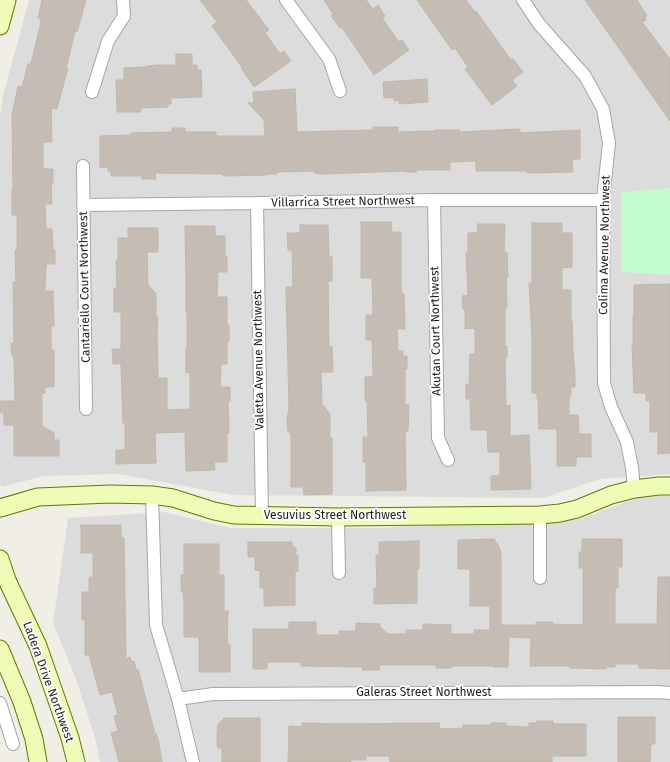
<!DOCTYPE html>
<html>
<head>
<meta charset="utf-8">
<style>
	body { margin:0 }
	canvas { display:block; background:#f0eee5 }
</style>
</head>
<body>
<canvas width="670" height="762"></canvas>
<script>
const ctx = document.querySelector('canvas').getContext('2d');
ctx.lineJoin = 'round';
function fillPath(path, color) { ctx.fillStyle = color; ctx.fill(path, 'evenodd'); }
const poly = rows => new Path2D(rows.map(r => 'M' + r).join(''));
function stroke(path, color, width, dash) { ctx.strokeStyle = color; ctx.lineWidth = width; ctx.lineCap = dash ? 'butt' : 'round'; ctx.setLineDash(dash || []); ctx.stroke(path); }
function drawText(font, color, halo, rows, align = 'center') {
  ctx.font = font + ' "Fira Sans",sans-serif'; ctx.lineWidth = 3.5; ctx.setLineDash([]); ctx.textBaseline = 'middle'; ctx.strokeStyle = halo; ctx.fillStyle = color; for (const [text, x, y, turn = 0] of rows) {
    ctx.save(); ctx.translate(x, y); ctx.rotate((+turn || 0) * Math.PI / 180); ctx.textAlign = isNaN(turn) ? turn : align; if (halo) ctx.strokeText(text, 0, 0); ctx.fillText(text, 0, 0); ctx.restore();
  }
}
fillPath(poly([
	[29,0,670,0,670,188,622,193,622,272,670,274,670,474,600,479,543,498,233,495,119,474,44,476,1,487,0,481,0,116,3,95],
	[642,496,670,496,670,762,100,762,95,738,76,679,53,623,68,518,164,512,230,528,375,528,580,519]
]), '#dddcdc');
fillPath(poly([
	[670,188,670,274,622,272,622,192]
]), '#c0fccd');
const building = poly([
	[42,0,86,0,77,32,75,31,66,68,68,68,65,79,57,109,51,108,52,142,43,142,43,169,53,169,53,183,51,183,52,204,45,204,46,229,52,229,53,250,55,250,55,264,46,264,45,291,53,291,54,326,51,326,51,350,54,350,54,387,45,387,45,393,42,393,42,426,54,433,54,440,59,440,59,456,14,456,14,425,4,425,4,413,0,413,0,401,15,401,14,356,12,356,11,343,14,343,13,282,16,282,15,250,17,250,17,215,12,215,12,190,13,190,12,115,18,86,22,87,28,64,31,64,41,22,41,19,38,18,42,0],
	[200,0,246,0,269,30,265,33,280,54,284,51,291,61,254,87,241,68,242,67,212,26,217,22,200,0],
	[324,0,366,0,373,9,378,5,385,16,382,18,399,42,402,40,409,50,374,75,341,26,340,28,331,16,333,14,324,0],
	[417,0,466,0,475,12,476,11,511,60,513,59,523,72,512,80,517,86,492,105,465,69,468,67,455,48,452,50,417,0],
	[585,0,637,0,647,16,645,17,646,20,642,22,670,59,670,121,585,0],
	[176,54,192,54,192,65,197,65,197,70,201,70,202,97,171,98,171,104,168,104,168,107,141,108,141,112,117,112,116,80,124,80,124,68,147,67,147,66,158,65,176,65,176,54],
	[427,79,428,102,399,104,399,100,394,101,394,97,384,98,383,82,427,79],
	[295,89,297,132,373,130,373,127,398,127,398,132,435,131,435,130,460,130,458,131,459,132,520,129,520,133,580,130,580,159,572,159,573,172,527,173,526,171,476,171,476,161,450,162,450,170,417,170,417,172,405,172,405,171,324,174,314,173,314,171,277,172,277,174,267,174,267,175,223,176,223,174,155,173,156,179,142,179,142,176,111,176,111,171,108,171,108,167,100,168,100,136,131,135,131,133,172,132,172,128,185,128,185,132,216,132,216,136,265,136,264,120,248,103,254,103,253,92,295,89],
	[361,222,391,222,392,232,401,232,401,286,402,294,404,294,405,329,397,329,398,351,403,351,403,356,407,356,407,369,405,369,405,405,409,405,408,431,405,431,406,490,366,491,366,462,363,462,363,437,368,437,367,401,365,401,365,377,373,377,372,340,366,340,366,315,373,315,372,278,361,278,361,222],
	[532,223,562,223,562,233,572,233,572,267,562,268,562,290,571,290,571,321,572,321,573,351,575,374,575,387,571,387,571,395,569,399,569,415,578,415,579,434,591,434,591,457,576,457,576,466,557,466,557,429,539,429,538,399,537,399,537,393,532,393,532,338,529,283,532,283,532,223],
	[478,224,505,224,504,252,507,252,508,277,506,277,507,308,505,308,505,346,507,346,507,358,505,358,506,406,510,405,510,436,529,435,531,489,491,490,491,476,500,475,500,452,488,452,487,430,471,430,470,399,466,399,466,385,469,385,470,354,475,354,475,328,465,329,465,309,463,309,462,296,468,295,466,253,468,253,468,233,477,233,478,224],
	[300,225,328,225,329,257,332,257,332,281,328,281,329,347,332,346,333,372,321,372,322,404,330,414,330,438,332,438,332,494,304,495,303,487,291,487,291,432,288,432,287,419,289,408,286,287,293,287,292,250,288,250,287,233,300,233,300,225],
	[185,226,215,226,215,236,225,236,225,256,227,256,227,272,218,272,217,297,227,297,227,325,229,325,229,341,227,341,227,364,221,364,220,387,230,387,230,401,228,401,229,433,227,433,227,462,214,462,215,470,186,471,185,432,155,433,156,463,116,464,116,450,125,450,125,423,123,423,121,364,113,364,112,349,121,349,121,312,114,312,114,288,117,288,116,260,118,260,118,238,128,238,128,228,158,228,158,252,147,252,148,285,156,293,156,317,158,317,157,329,158,378,167,378,167,410,190,409,190,372,186,373,186,348,187,348,187,312,186,312,186,281,185,226],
	[670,284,670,453,658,454,658,432,650,432,650,400,646,401,646,393,634,393,632,347,633,347,633,316,634,316,634,285,670,284],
	[81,525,121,525,121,538,124,538,126,659,130,657,132,662,134,661,136,670,138,669,155,734,156,733,159,743,162,762,119,762,111,733,118,731,114,716,118,715,112,692,100,695,89,655,85,655,85,620,82,620,82,592,89,592,89,577,93,577,93,553,81,553,81,525],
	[494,539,499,547,501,553,501,625,536,625,536,622,553,622,552,624,583,625,583,568,579,568,579,552,582,552,582,539,622,539,622,567,618,567,618,588,615,588,615,624,657,624,658,577,670,577,670,669,639,668,639,664,615,664,615,667,606,667,606,669,570,668,570,666,530,666,531,638,509,637,508,667,494,667,494,666,451,666,451,668,436,668,436,665,380,665,379,670,362,670,362,667,301,666,301,662,267,662,267,669,253,669,253,629,289,629,289,622,316,622,316,635,339,635,339,631,356,631,356,623,380,624,380,627,388,634,406,634,406,630,423,630,423,624,451,625,451,634,474,634,474,630,490,630,490,606,470,606,470,569,458,569,458,540,494,539],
	[419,541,419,569,417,569,417,603,374,604,374,588,377,588,376,555,379,555,379,542,419,541],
	[248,542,292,542,292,547,296,547,296,556,298,555,298,571,295,571,295,605,264,606,264,588,260,588,260,571,255,570,255,557,248,557,248,542],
	[184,544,219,544,219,575,224,575,224,611,228,611,227,644,230,644,230,672,199,672,199,637,184,637,184,600,183,591,181,591,181,575,184,575,184,544],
	[618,717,655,717,655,744,651,744,650,762,618,762,618,717],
	[224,718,260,718,260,762,222,762,222,748,218,748,218,746,217,746,217,732,218,725,224,718],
	[537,721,553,721,553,724,586,724,586,756,552,756,552,762,390,762,389,756,366,756,366,760,351,760,351,762,288,762,289,726,302,727,302,723,338,724,440,723,439,729,463,728,463,725,491,725,491,723,506,723,506,726,529,727,529,723,537,723,537,721]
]);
fillPath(building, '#c5bdb4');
stroke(building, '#c2b7a6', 1);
const street = poly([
	[286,0,329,59,340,91],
	[523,0,539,24,585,76,603,109,609,143,603,200,604,383,611,407,627,442,632,468,634,489],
	[92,92,108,41,124,16,123,0],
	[83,166,86,409],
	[434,200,438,438,448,460],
	[257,203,262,516],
	[83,205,257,203,434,200,603,200],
	[152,495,156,625,178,699,193,762],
	[338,517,339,573],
	[540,578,540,515],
	[178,699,213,694,658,692,670,693],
	[0,703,13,744]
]);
const secondary = poly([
	[0,26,7,0],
	[0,508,38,497,110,494,152,495,173,498,214,511,234,515,338,517,540,515,560,513,577,509,611,495,634,489,659,486,670,486],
	[0,559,7,580,38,646,70,738,76,762],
	[0,649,22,702,34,739,38,762]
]);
stroke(street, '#a6a6a6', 14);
stroke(secondary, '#5c7c00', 19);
stroke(street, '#fff', 12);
stroke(secondary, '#eefcb6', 17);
drawText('12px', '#1f1f1f', '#fff', [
	["Villarrica Street Northwest",343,202,-1],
	["Colima Avenue Northwest",605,245,-89],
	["Cantariello Court Northwest",85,287,-91],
	["Akutan Court Northwest",436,331,-91],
	["Valetta Avenue Northwest",259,360,-91],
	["Vesuvius Street Northwest",335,516],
	["Ladera Drive Northwest",48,682,70],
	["Galeras Street Northwest",424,693]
]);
</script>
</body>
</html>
